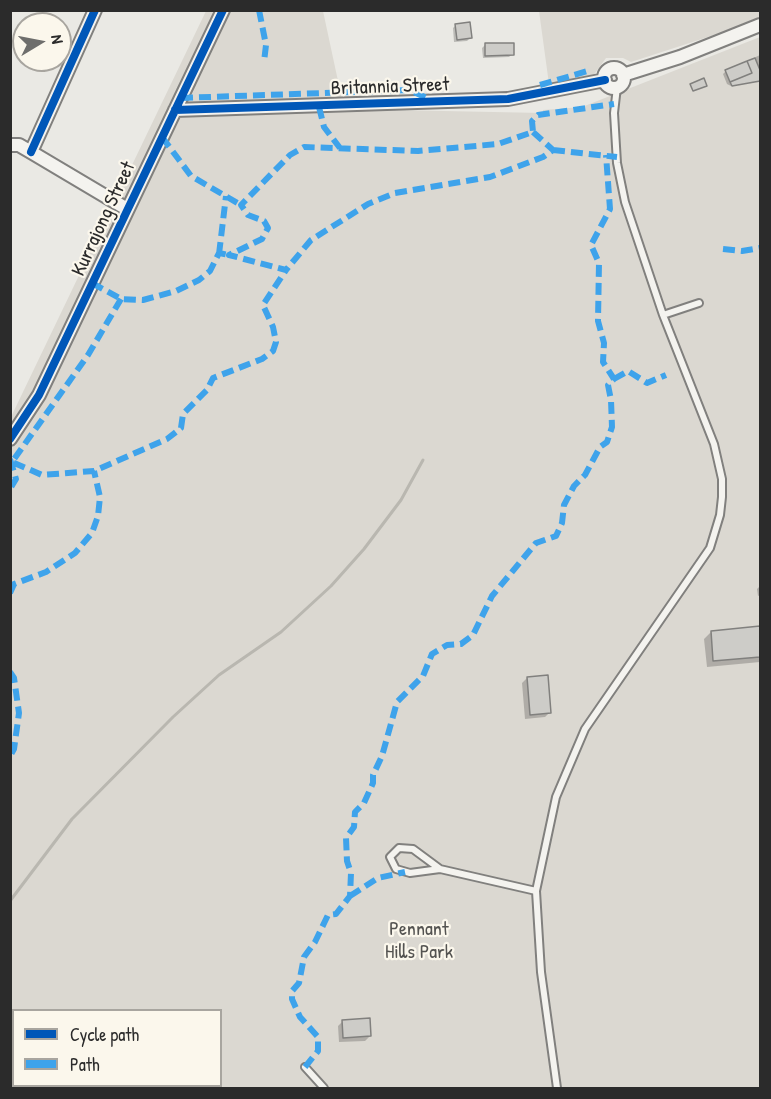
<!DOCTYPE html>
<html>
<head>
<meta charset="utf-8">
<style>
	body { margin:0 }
	#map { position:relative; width:771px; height:1099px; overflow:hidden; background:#eae9e4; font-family:"Patrick Hand",sans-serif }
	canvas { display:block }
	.frame { position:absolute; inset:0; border:12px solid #2b2b2b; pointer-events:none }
	.legend { position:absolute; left:12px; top:1009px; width:210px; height:78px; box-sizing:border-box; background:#fbf7ec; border:2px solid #a8a59f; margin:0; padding:8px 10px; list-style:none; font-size:18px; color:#2b2b2b }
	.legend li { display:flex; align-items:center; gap:12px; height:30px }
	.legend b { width:30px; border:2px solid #a8a59f }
	.north { position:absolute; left:12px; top:12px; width:60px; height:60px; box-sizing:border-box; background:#fbf7ec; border:2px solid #a8a59f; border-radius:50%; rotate:80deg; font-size:16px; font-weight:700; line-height:24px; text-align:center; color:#2b2b2b }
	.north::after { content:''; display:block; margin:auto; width:21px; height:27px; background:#6e6e6c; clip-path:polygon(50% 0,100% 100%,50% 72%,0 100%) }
</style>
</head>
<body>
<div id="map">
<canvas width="771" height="1099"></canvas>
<div class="frame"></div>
<ul class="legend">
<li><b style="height:8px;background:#0057b8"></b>Cycle path</li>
<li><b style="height:8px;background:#3ea3eb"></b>Path</li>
</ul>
<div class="north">N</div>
</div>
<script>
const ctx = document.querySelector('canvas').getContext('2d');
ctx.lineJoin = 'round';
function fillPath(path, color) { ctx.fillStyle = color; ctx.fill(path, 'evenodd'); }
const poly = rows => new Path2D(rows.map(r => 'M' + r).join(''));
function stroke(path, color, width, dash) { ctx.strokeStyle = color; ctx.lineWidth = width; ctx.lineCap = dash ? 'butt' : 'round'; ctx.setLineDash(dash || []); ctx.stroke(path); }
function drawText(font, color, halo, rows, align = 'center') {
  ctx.font = font + ' "Patrick Hand",sans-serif'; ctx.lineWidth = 4.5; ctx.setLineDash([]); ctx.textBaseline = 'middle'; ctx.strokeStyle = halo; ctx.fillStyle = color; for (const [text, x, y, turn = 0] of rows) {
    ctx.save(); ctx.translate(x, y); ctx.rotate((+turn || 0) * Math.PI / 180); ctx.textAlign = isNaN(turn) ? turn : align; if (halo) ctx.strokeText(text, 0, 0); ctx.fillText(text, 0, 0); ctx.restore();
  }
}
fillPath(poly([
	[760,10,760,18,751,23,631,62,623,58,606,58,593,76,549,84,539,11],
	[206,11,323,11,344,109,543,113,543,110,582,107,760,37,760,1088,11,1088,10,419],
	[14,1010,220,1010,220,1086,14,1086]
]), '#dbd8d1');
fillPath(poly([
	[456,25,470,38,467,41,454,42,453,28],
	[485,45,512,54,509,57,483,58,482,48],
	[760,55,760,81,731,86,727,84,723,74,726,71],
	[760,586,760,595,758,596,757,589],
	[760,627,760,662,707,667,704,639,711,632],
	[527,678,550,712,545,717,525,719,522,683],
	[343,1021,370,1036,365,1041,339,1042,338,1026]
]), '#0003');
stroke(poly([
	[10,901,72,819,173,717,219,675,281,632,331,586,364,549,401,500,423,460]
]), '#b9b7b0', 3);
const building = poly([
	[470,22,472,38,457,40,455,24,470,22],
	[485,43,514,43,514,55,485,56,485,43],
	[755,58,760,70,760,81,732,86,730,82,752,73,747,61,755,58],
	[747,61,752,73,730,82,725,70,747,61],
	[704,78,707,86,693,91,690,84,704,78],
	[760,626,760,657,713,661,711,631,760,626],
	[548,675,551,713,530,715,527,677,548,675],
	[370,1018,371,1036,343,1038,342,1020,370,1018]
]);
fillPath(building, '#cdccc8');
stroke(building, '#81807e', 1.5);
const service = poly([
	[663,315,699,303],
	[440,869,410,873,396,869,390,857,399,848,413,849,440,869,536,891],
	[305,1067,324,1088],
	[557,1088,541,972,536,891,556,797,585,729,710,548,720,515,722,497,722,479,714,444,663,315,625,202,617,163,614,113,617,87]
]);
const minor = poly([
	'604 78a10 10 0 1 1 20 0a10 10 0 1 1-20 0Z',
	[623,75,680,57,760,25],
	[175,110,508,99,605,80],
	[10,145,19,145,31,152,127,209],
	[31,152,95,10],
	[10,439,39,395,223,10]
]);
stroke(service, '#81807e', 10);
stroke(minor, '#81807e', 16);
stroke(service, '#f4f3ef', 6);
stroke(minor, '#f4f3ef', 12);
stroke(poly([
	[259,10,266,45,264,62],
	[540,85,591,70],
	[181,98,409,90,427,98],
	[319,107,324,127,340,148],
	[533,132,553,150,543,157,490,177,395,193,368,204,311,240,286,270,229,255,262,239,268,228,264,221,248,215,241,205,290,155,304,147,418,151,498,144,533,132,532,121,538,115,614,104],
	[162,137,191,176,241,205],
	[553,150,617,157],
	[723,249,742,251,760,248],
	[219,254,226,196],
	[92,283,121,299,143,300,176,291,199,280,210,271,219,253,229,255],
	[121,299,88,355,12,462,42,475,94,471,167,439,181,428,183,414,207,390,213,378,262,359,273,351,276,342,273,327,263,305,286,270],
	[614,379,628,371,647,383,666,375],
	[10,459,16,479,10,489],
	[10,593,14,584,46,572,75,553,92,533,98,516,100,497,94,471],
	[10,672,14,678,19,713,14,749,10,756],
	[350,896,378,878,405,872],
	[305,1067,318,1051,318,1037,300,1017,292,999,292,991,299,983,304,957,315,942,328,915,336,914,350,896,351,873,347,861,346,838,354,827,355,812,364,803,373,783,373,775,382,756,397,702,423,676,432,654,447,645,461,644,473,635,492,596,536,543,556,536,562,523,564,505,574,486,585,475,600,447,607,442,612,427,611,400,608,385,614,379,603,362,604,343,598,321,599,263,591,245,610,209,606,155]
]), '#3ea3eb', 6, [12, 6]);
stroke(poly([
	[175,110,508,99,605,80],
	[31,152,95,10],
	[10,439,39,395,223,10]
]), '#0057b8', 8);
drawText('20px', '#2b2b2b', '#fbf7ec', [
	["Britannia Street",390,87,-2],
	["Kurrajong Street",104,219,-65]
]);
drawText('20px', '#545351', '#fbf7ec', [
	["Pennant",419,930],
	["Hills Park",419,953]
]);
</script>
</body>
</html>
